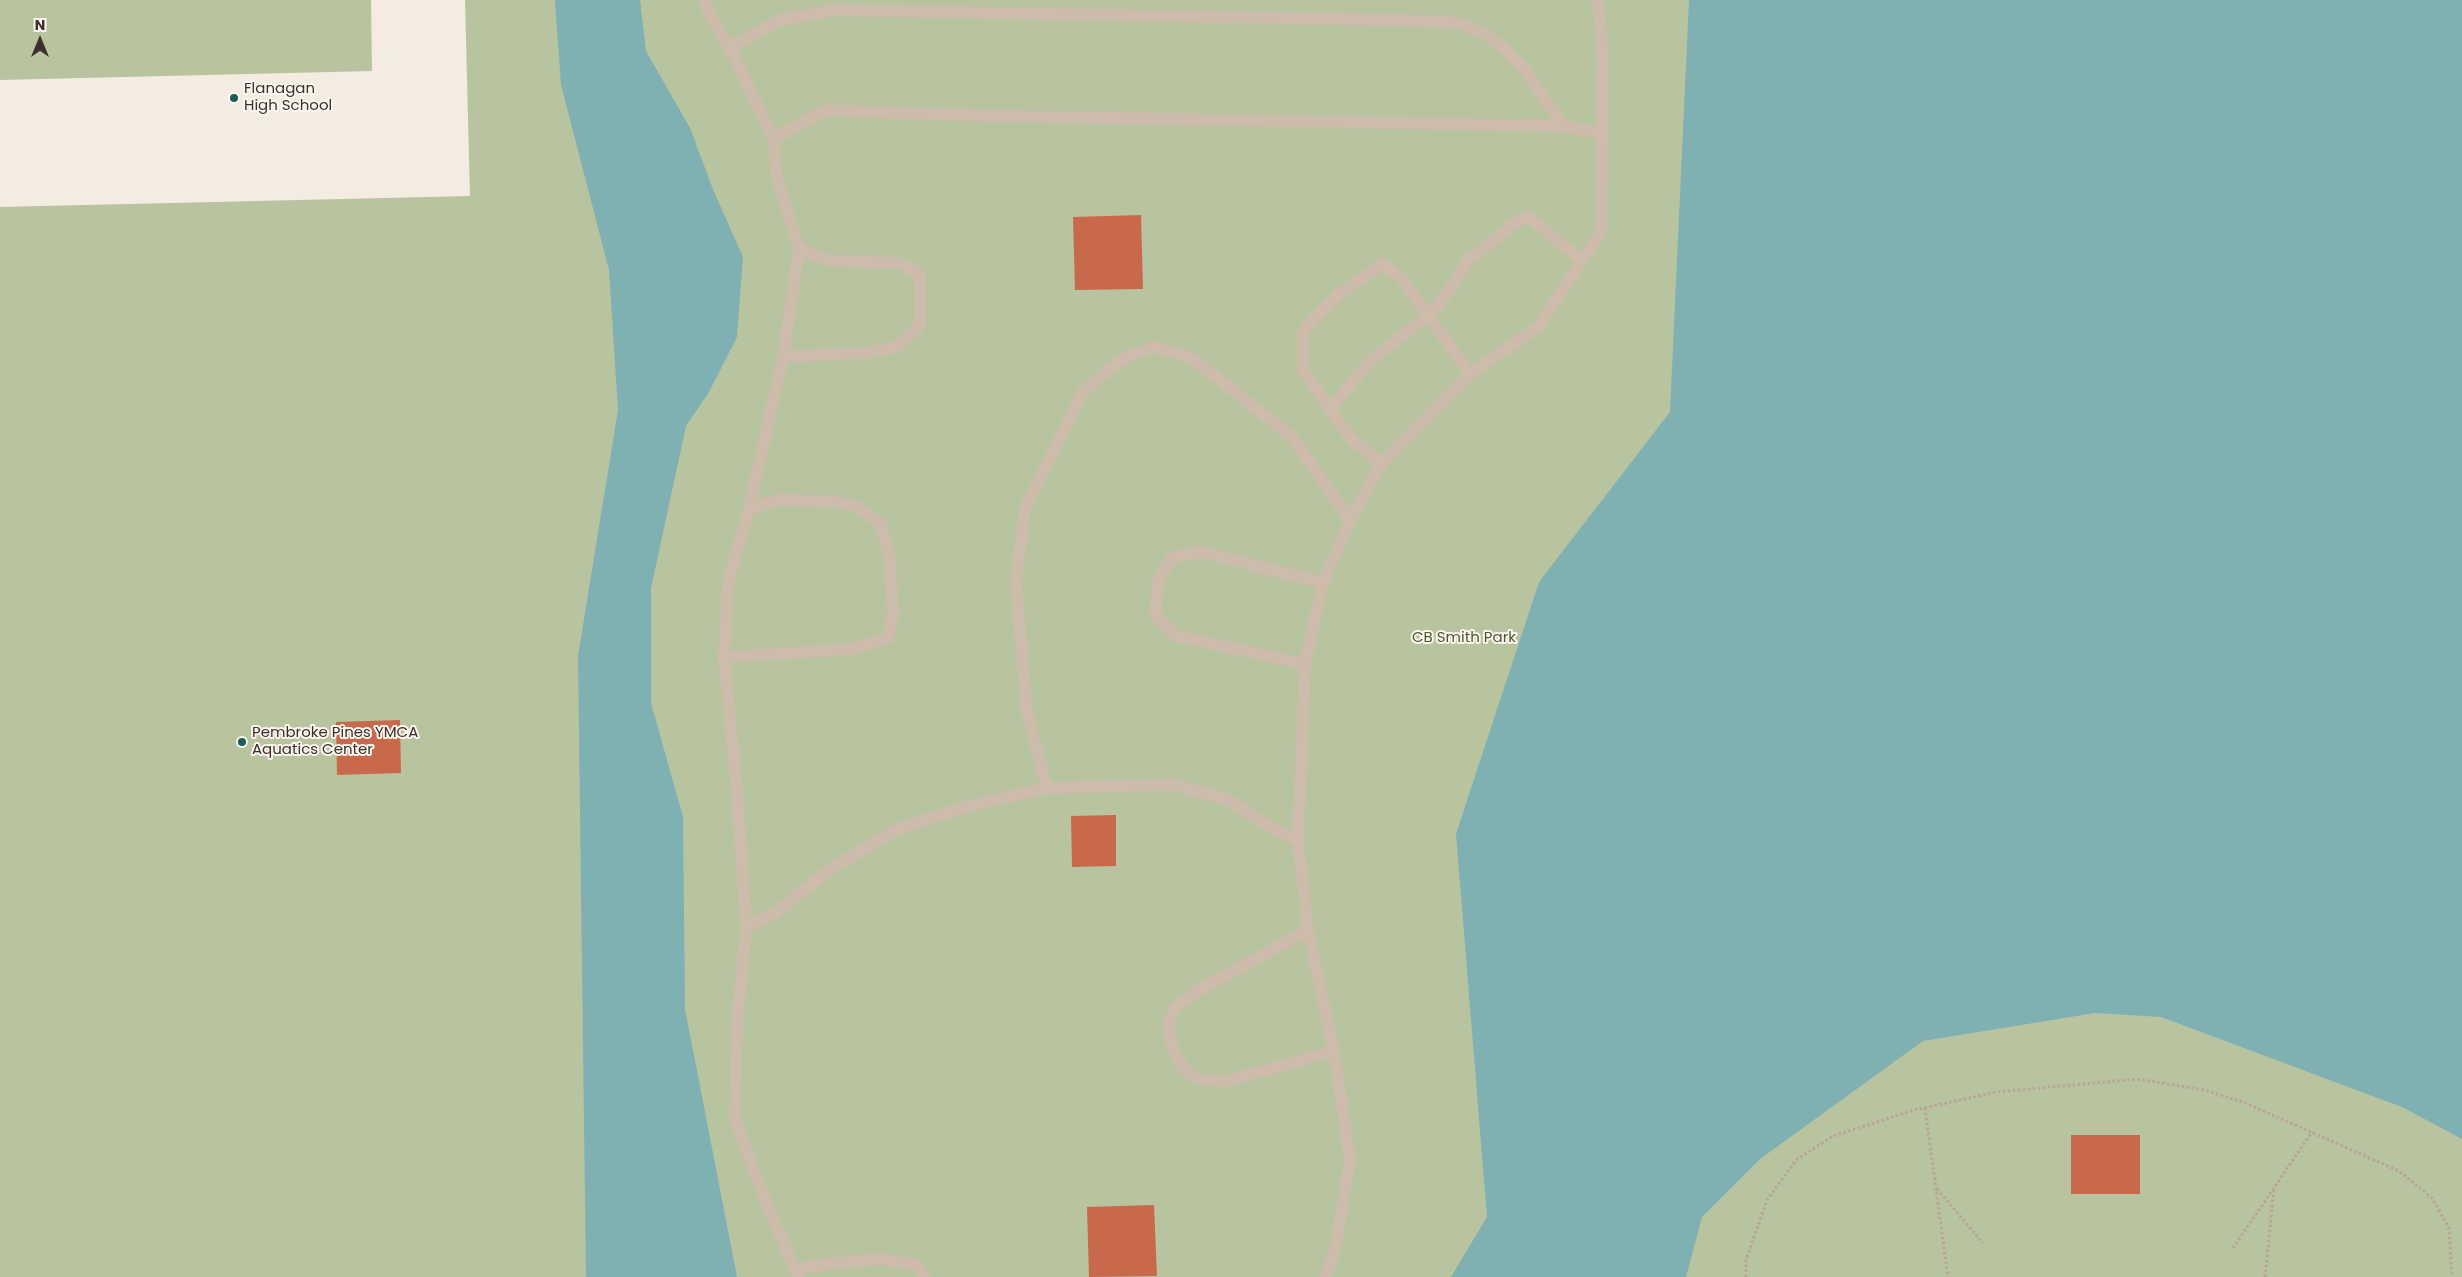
<!DOCTYPE html>
<html>
<head>
<meta charset="utf-8">
<style>
	body { margin:0 }
	#map { position:relative; width:2462px; height:1277px; overflow:hidden; background:#f4ebe1; font-family:Poppins,sans-serif }
	canvas { display:block }
	.north { position:absolute; left:15px; top:15px; width:50px; height:50px; -webkit-text-stroke:4px #fbf5ee; paint-order:stroke; rotate:0deg; font-size:14px; font-weight:700; line-height:20px; text-align:center; color:#3b302b }
	.north::after { content:''; display:block; margin:auto; width:18px; height:22px; background:#3b302b; clip-path:polygon(50% 0,100% 100%,50% 72%,0 100%) }
</style>
</head>
<body>
<div id="map">
<canvas width="2462" height="1277"></canvas>
<div class="north">N</div>
</div>
<script>
const ctx = document.querySelector('canvas').getContext('2d');
ctx.lineJoin = 'round';
function fillPath(path, color) { ctx.fillStyle = color; ctx.fill(path, 'evenodd'); }
const poly = rows => new Path2D(rows.map(r => 'M' + r).join(''));
function stroke(path, color, width, dash) { ctx.strokeStyle = color; ctx.lineWidth = width; ctx.lineCap = dash ? 'butt' : 'round'; ctx.setLineDash(dash || []); ctx.stroke(path); }
function drawText(font, color, halo, rows, align = 'center') {
  ctx.font = font + ' Poppins,sans-serif'; ctx.lineWidth = 4; ctx.setLineDash([]); ctx.textBaseline = 'middle'; ctx.strokeStyle = halo; ctx.fillStyle = color; for (const [text, x, y, turn = 0] of rows) {
    ctx.save(); ctx.translate(x, y); ctx.rotate((+turn || 0) * Math.PI / 180); ctx.textAlign = isNaN(turn) ? turn : align; if (halo) ctx.strokeText(text, 0, 0); ctx.fillText(text, 0, 0); ctx.restore();
  }
}
fillPath(poly([
	[0,0,371,0,372,71,0,80],
	[465,0,2462,0,2462,1277,0,1277,0,207,470,196]
]), '#b8c4a0');
fillPath(poly([
	[555,0,640,0,646,51,690,128,714,192,743,257,737,337,709,392,686,426,651,588,651,703,683,817,685,1009,737,1277,586,1277,578,656,618,410,609,270,561,85],
	[1689,0,2462,0,2462,1139,2402,1107,2161,1017,2095,1013,1923,1041,1760,1159,1702,1217,1686,1277,1451,1277,1487,1217,1456,834,1539,582,1670,412]
]), '#7fb0b2');
fillPath(poly([
	[1141,215,1143,289,1075,290,1073,217],
	[400,720,401,773,337,775,336,722],
	[1116,815,1116,866,1072,867,1071,816],
	[2071,1135,2140,1135,2140,1194,2071,1194],
	[1154,1205,1157,1276,1089,1277,1087,1207]
]), '#c8694b');
stroke(poly([
	[1925,1108,1948,1277],
	[1937,1189,1983,1243],
	[2233,1248,2312,1132],
	[1746,1277,1746,1260,1767,1200,1796,1160,1833,1136,1914,1110,1997,1092,2137,1079,2204,1090,2243,1102,2399,1171,2432,1198,2449,1228,2452,1277],
	[2265,1277,2274,1189]
]), '#b9a596', 3, [2.5, 2.5]);
stroke(poly([
	[705,0,706,7,734,56,774,139,776,174,799,249,783,357,749,509,728,582,724,657,737,791,746,927,737,1024,735,1119,761,1189,798,1277],
	[729,48,778,21,834,10,1441,21,1461,24,1487,35,1507,51,1525,70,1564,126],
	[774,139,825,110,952,115,1564,126,1602,133],
	[783,357,866,353,897,347,920,326,920,275,900,263,827,260,799,249],
	[1330,409,1371,360,1428,316,1447,294,1468,260,1518,221,1529,217,1582,261],
	[1382,463,1352,440,1303,370,1303,331,1338,295,1383,264,1402,279,1470,374],
	[724,657,852,649,888,638,893,614,890,559,881,524,856,506,832,501,778,500,749,509],
	[1305,664,1176,636,1155,614,1158,579,1173,557,1202,552,1323,583],
	[1047,788,1027,711,1016,584,1025,508,1083,391,1112,367,1125,358,1153,347,1192,358,1292,437,1350,520],
	[746,927,774,914,829,870,900,828,965,807,1047,788,1174,785,1227,799,1265,824,1298,841],
	[1308,930,1201,989,1174,1008,1168,1030,1174,1053,1187,1072,1201,1080,1227,1081,1334,1051],
	[796,1270,826,1264,882,1259,917,1265,924,1277],
	[1326,1277,1336,1246,1350,1159,1334,1051,1308,930,1298,841,1305,664,1323,583,1350,520,1382,463,1470,374,1539,326,1601,232,1603,55,1598,0]
]), '#cdbbac', 12);
for (const [x, y, r, color] of [
	[234,98,5,"#1f5a5e"],
	[242,742,5,"#1f5a5e"]
]) { const dot = new Path2D(); dot.arc(x, y, r, 0, 2 * Math.PI); ctx.fillStyle = color; ctx.fill(dot); stroke(dot, '#fbf5ee', 2); }
drawText('15px', '#3b302b', '#fbf5ee', [
	["Flanagan",244,89],
	["High School",244,106],
	["Pembroke Pines YMCA",252,733],
	["Aquatics Center",252,750]
], 'left');
drawText('15px', '#4a5a2e', '#fbf5ee', [
	["CB Smith Park",1464,638]
]);
</script>
</body>
</html>
